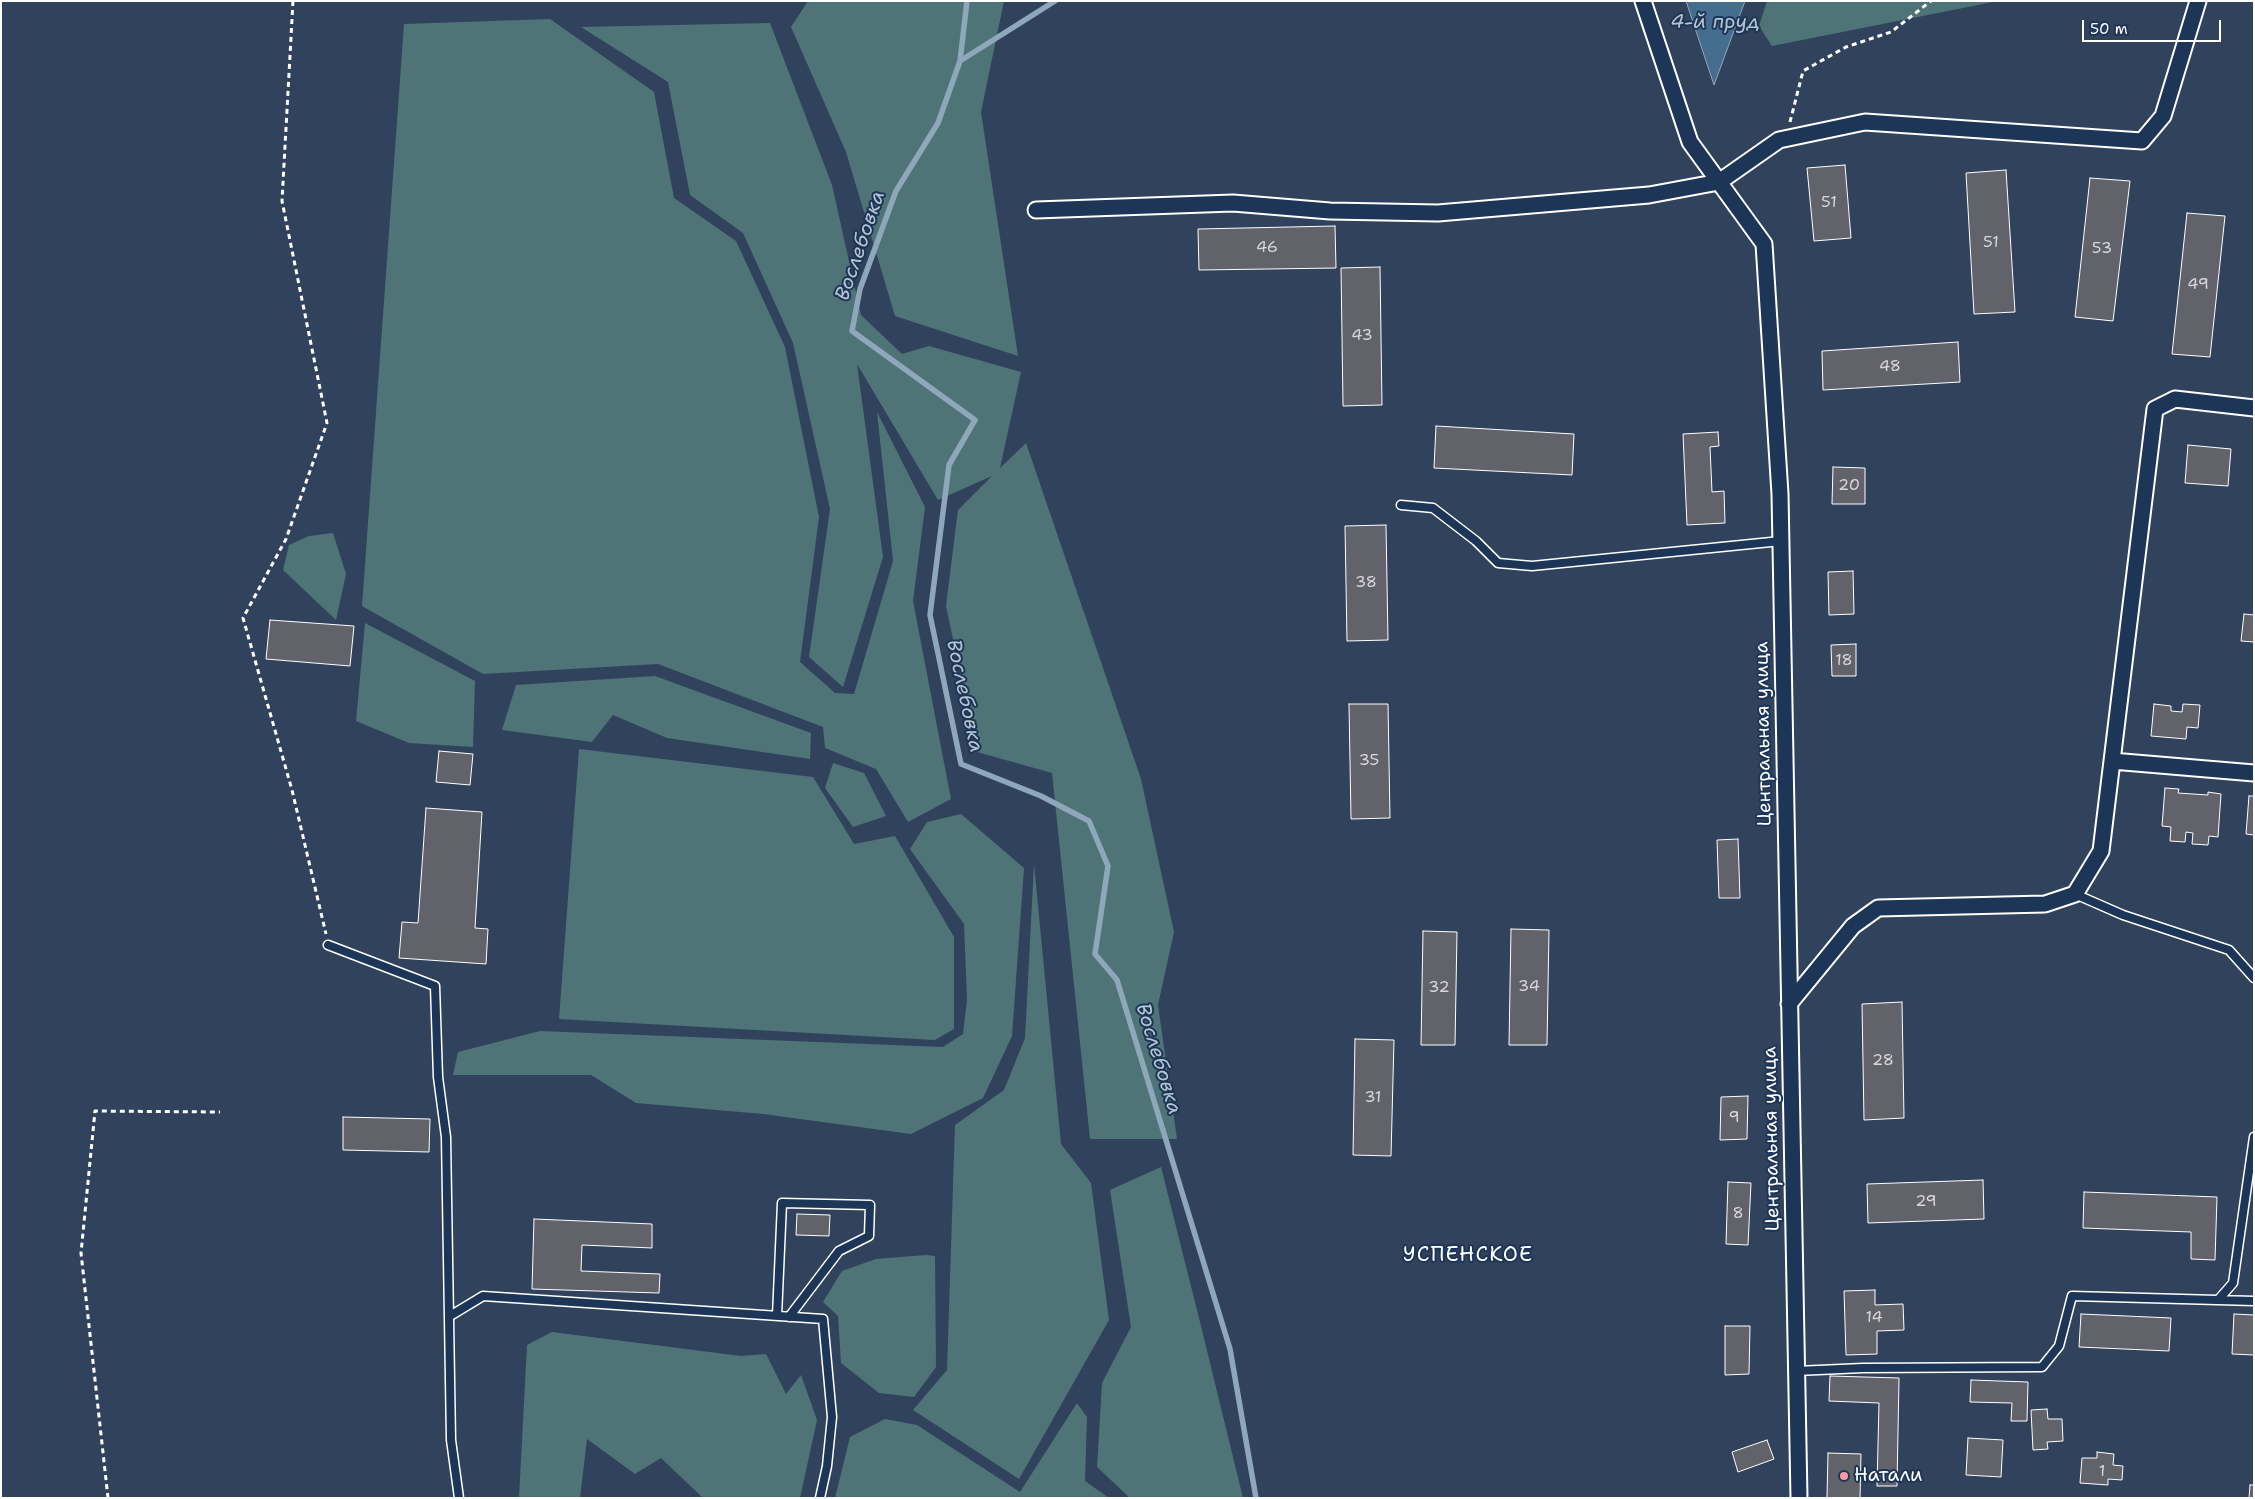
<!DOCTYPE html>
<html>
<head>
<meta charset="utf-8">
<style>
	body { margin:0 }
	#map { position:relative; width:2255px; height:1499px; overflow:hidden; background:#31425d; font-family:"Shantell Sans",sans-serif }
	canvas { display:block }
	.frame { position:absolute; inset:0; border:2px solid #fff; pointer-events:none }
	.scale { position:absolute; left:2082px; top:20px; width:139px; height:22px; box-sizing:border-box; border:2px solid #fff; border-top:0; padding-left:6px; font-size:15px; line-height:18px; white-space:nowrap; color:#fff; -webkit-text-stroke:4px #1d3557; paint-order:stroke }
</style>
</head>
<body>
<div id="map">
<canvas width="2255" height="1499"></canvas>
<div class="frame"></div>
<div class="scale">50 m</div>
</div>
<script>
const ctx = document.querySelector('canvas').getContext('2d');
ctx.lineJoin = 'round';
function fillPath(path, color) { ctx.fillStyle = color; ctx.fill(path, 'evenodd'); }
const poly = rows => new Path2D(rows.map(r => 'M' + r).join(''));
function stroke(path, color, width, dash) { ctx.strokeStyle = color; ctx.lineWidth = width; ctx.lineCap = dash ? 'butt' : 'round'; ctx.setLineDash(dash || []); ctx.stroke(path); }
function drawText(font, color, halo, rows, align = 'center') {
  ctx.font = font + ' "Shantell Sans",sans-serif'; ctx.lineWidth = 4; ctx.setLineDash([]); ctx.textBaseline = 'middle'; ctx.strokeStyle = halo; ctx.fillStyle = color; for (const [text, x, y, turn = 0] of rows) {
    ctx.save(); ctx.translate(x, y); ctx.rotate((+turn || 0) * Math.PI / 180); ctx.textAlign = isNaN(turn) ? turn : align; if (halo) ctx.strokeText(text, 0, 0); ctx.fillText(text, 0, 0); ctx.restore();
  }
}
fillPath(poly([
	[808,1,1004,1,981,112,1018,356,895,316,846,152,791,27],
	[1767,1,1998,1,1772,46,1759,26],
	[550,19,654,92,674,198,736,241,785,347,819,517,800,662,835,693,854,694,893,561,877,412,925,507,913,601,951,799,908,822,876,769,825,748,823,727,658,664,483,674,362,606,404,24],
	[770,23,832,185,861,315,902,354,929,346,1021,372,1000,468,1026,443,1141,779,1174,932,1158,1005,1177,1139,1090,1139,1052,773,977,752,946,606,958,510,992,476,938,500,857,364,883,557,843,687,809,657,830,509,793,343,743,233,690,195,668,82,581,27],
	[333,533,346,574,336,620,283,570,289,545,309,536],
	[365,623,475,681,473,747,409,743,356,721],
	[655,676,811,733,810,759,667,738,613,715,592,742,502,730,516,685],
	[579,749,813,777,854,844,895,836,954,937,954,1029,935,1040,559,1019],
	[833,763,864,773,886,816,853,827,825,788],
	[961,814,1024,868,1012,1036,983,1098,911,1134,763,1114,636,1103,591,1075,453,1075,458,1052,540,1031,943,1047,963,1034,967,1000,964,924,910,849,927,822],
	[1034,864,1061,1144,1091,1183,1109,1320,1019,1479,913,1410,947,1370,955,1125,1004,1090,1025,1038],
	[1161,1167,1200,1322,1243,1498,1130,1498,1097,1467,1102,1383,1131,1327,1110,1190],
	[926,1255,935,1256,936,1367,914,1397,879,1393,841,1363,838,1316,823,1302,842,1271,876,1259],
	[552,1332,741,1356,766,1354,786,1394,801,1375,817,1420,800,1498,703,1498,661,1458,635,1474,587,1439,580,1498,519,1498,527,1345],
	[1077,1403,1087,1417,1085,1481,1109,1498,835,1498,850,1437,885,1419,917,1425,1020,1492]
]), '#4e7477');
const water = poly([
	[1686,1,1745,1,1714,85,1686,1]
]);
fillPath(water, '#456d8d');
stroke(water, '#8fa7bb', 1);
stroke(poly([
	[967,1,960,61,938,123,896,191,860,289,852,331,975,420,949,465,930,615,961,764,1041,796,1089,821,1108,866,1095,954,1117,980,1230,1349,1256,1498],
	[960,61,1055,1]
]), '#8fa7bb', 5.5);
const building = poly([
	[1845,165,1851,238,1814,241,1807,168,1845,165],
	[2006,170,2015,312,1974,314,1966,173,2006,170],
	[2090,178,2130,181,2113,321,2075,317,2090,178],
	[2187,213,2225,216,2210,357,2172,354,2187,213],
	[1335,226,1336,268,1199,270,1198,229,1335,226],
	[1380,267,1382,405,1343,406,1341,268,1380,267],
	[1958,342,1960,382,1823,390,1822,351,1958,342],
	[1436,426,1574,434,1572,475,1434,468,1436,426],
	[1718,432,1719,446,1710,447,1712,492,1724,491,1725,523,1687,525,1683,434,1718,432],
	[2188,445,2231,449,2228,486,2185,483,2188,445],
	[1833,467,1865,468,1865,504,1832,504,1833,467],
	[1386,525,1388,640,1347,641,1345,526,1386,525],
	[1853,571,1854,614,1829,615,1828,572,1853,571],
	[2244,614,2254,615,2254,642,2241,641,2244,614],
	[270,620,354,626,350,666,266,659,270,620],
	[1856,644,1856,676,1832,676,1831,645,1856,644],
	[1349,704,1388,704,1390,818,1351,819,1349,704],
	[2154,704,2171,706,2171,711,2182,712,2183,704,2200,705,2198,728,2187,727,2186,739,2151,736,2154,704],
	[439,751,473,754,470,785,436,782,439,751],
	[2165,788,2179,789,2178,793,2208,795,2208,792,2221,794,2218,837,2209,836,2208,845,2192,844,2193,833,2186,832,2185,842,2170,841,2171,827,2162,826,2165,788],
	[2249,796,2254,796,2254,835,2246,834,2249,796],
	[426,808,482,812,475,928,488,929,486,964,399,958,402,922,418,923,426,808],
	[1738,839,1740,898,1719,898,1717,840,1738,839],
	[1511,929,1549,930,1547,1045,1509,1045,1511,929],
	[1423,931,1457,932,1455,1045,1421,1045,1423,931],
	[1902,1002,1904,1118,1864,1120,1862,1004,1902,1002],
	[1355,1039,1394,1040,1391,1156,1353,1155,1355,1039],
	[1748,1096,1747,1139,1720,1140,1721,1097,1748,1096],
	[343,1117,430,1119,429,1152,343,1150,343,1117],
	[1983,1180,1984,1219,1868,1223,1867,1184,1983,1180],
	[1728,1182,1751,1183,1748,1245,1726,1244,1728,1182],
	[2084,1192,2217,1197,2215,1260,2191,1259,2191,1232,2083,1228,2084,1192],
	[797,1214,830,1215,829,1236,796,1235,797,1214],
	[534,1219,652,1224,652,1248,582,1245,581,1271,660,1274,659,1293,532,1289,534,1219],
	[1875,1290,1875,1305,1903,1304,1904,1330,1877,1331,1877,1354,1846,1355,1844,1291,1875,1290],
	[2081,1314,2171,1318,2169,1351,2079,1347,2081,1314],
	[2234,1314,2254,1315,2254,1355,2232,1354,2234,1314],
	[1725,1326,1750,1326,1749,1374,1725,1375,1725,1326],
	[1830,1376,1899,1378,1897,1486,1877,1486,1879,1403,1829,1401,1830,1376],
	[1971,1380,2028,1382,2027,1421,2011,1421,2012,1403,1970,1402,1971,1380],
	[2047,1409,2048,1419,2062,1419,2063,1441,2047,1442,2048,1449,2033,1450,2031,1410,2047,1409],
	[1968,1438,2003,1440,2001,1477,1966,1475,1968,1438],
	[1767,1440,1774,1459,1738,1472,1732,1452,1767,1440],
	[2097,1452,2114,1454,2113,1465,2123,1466,2122,1480,2108,1479,2108,1485,2080,1483,2082,1458,2097,1458,2097,1452],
	[1828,1453,1861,1454,1860,1498,1827,1498,1828,1453],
	[2250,1485,2254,1485,2254,1498,2249,1498,2250,1485]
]);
fillPath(building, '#61626a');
stroke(building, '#fff', 1);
const lane = poly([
	[1401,505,1433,508,1476,541,1498,563,1532,566,1781,541],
	[2075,894,2123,915,2229,950,2254,978],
	[328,945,435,986,438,1077,446,1137,451,1440,459,1498],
	[2219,1299,2233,1283,2254,1137],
	[450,1316,483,1296,823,1319,832,1417,827,1466,820,1498],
	[777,1316,782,1203,870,1205,869,1236,839,1251,789,1317],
	[1796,1371,1863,1368,2042,1367,2059,1346,2072,1296,2254,1301]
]);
const street = poly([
	[1643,1,1690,142,1764,244,1780,494,1799,1498],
	[1036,210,1233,203,1330,211,1438,213,1649,195,1719,182,1779,140,1865,122,2142,141,2163,116,2198,1],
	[2112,761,2254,773],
	[1789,1004,1853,926,1878,908,2045,904,2075,894,2101,851,2155,409,2175,399,2254,408]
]);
stroke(lane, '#fff', 11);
stroke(street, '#fff', 19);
stroke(poly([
	[293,1,282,201,327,423,286,539,243,618,292,790,326,934],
	[1790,122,1803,71,1846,47,1891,32,1931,1],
	[108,1498,81,1253,95,1111,220,1112]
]), '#fff', 3, [5, 4]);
stroke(lane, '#1d3557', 8);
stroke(street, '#1d3557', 15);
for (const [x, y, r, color] of [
	[1844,1476,5,"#ff9aa2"]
]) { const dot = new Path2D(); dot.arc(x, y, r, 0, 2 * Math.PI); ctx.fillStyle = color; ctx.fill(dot); stroke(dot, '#1d3557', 2); }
drawText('16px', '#d8d8da', null, [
	["51",1829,203],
	["51",1991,243],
	["46",1267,248],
	["53",2102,249],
	["49",2198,285],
	["43",1362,336],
	["48",1890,367],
	["20",1849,486],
	["38",1366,583],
	["18",1844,661],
	["35",1369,761],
	["34",1529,987],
	["32",1439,988],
	["28",1883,1061],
	["31",1373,1098],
	["9",1734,1118],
	["29",1926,1202],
	["8",1738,1214],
	["14",1874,1318],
	["1",2102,1472]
]);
drawText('19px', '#fff', '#1d3557', [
	["Центральная улица",1764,734,-91],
	["Центральная улица",1772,1139,-91]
]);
drawText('19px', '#fff', '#1d3557', [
	["Натали",1854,1476]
], 'left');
drawText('italic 20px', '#b5c5d1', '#1d3557', [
	["4-й пруд",1715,23],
	["Вослебовка",861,246,-71],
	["Вослебовка",964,696,78],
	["Вослебовка",1158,1059,73]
]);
ctx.letterSpacing = '1px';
drawText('21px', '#fff', '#1d3557', [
	["УСПЕНСКОЕ",1468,1256]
]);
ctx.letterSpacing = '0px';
</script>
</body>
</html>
